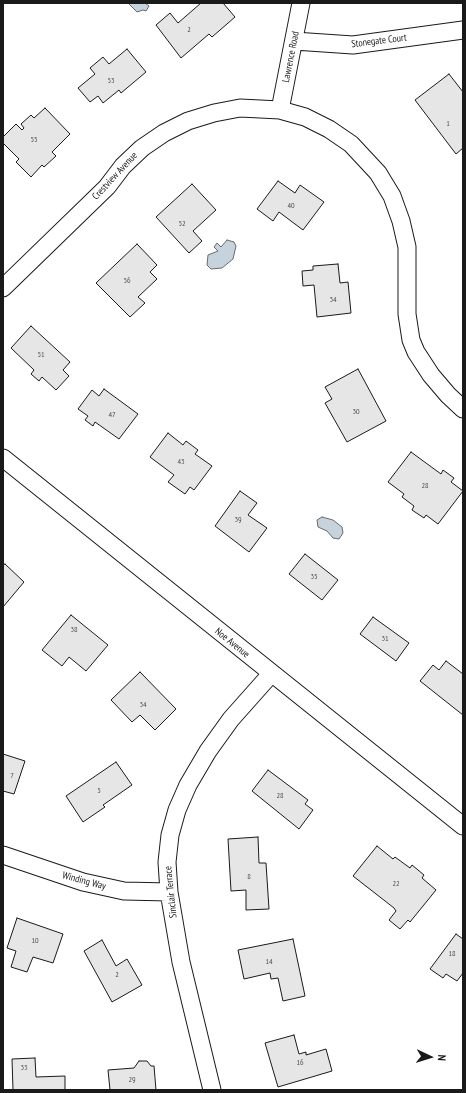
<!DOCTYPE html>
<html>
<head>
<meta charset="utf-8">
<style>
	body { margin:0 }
	#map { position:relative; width:466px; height:1093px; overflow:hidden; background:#fff; font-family:"PT Sans Narrow",sans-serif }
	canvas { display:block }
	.frame { position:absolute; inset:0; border:4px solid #1a1a1a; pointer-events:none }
	.north { position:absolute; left:410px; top:1037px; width:40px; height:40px; -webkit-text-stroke:3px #fff; paint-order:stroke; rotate:94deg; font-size:11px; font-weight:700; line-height:16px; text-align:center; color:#1a1a1a }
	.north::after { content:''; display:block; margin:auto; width:14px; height:18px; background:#1a1a1a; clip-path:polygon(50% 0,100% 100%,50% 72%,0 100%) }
</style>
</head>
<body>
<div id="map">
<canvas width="466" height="1093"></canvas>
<div class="frame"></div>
<div class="north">N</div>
</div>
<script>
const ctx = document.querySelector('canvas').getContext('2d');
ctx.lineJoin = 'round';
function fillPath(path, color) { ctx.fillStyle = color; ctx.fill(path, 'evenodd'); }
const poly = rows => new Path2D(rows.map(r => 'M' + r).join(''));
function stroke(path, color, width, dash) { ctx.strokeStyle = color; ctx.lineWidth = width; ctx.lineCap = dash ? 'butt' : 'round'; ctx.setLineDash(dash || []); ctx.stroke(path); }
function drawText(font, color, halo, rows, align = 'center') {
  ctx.font = font + ' "PT Sans Narrow",sans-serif'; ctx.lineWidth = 3; ctx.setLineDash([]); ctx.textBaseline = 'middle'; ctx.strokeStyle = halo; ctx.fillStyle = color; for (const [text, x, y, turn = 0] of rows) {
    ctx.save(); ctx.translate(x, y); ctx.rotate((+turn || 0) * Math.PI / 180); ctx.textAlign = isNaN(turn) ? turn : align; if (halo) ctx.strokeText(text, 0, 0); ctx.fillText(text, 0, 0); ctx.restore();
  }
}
const water = poly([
	[128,3,145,3,149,6,146,11,143,10,137,12,128,3],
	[227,240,234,242,236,246,233,259,222,268,211,269,207,265,208,255,218,251,214,247,217,243,221,247,227,240],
	[322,517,333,520,342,527,343,533,339,539,333,538,327,531,318,527,317,520,322,517]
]);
fillPath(water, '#c6d2dc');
stroke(water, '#6a6a6a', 1);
const building = poly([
	[201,3,223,3,235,17,212,37,209,34,181,58,156,25,170,13,178,23,201,3],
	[127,49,146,72,121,93,119,90,103,103,98,96,90,102,78,88,95,74,90,68,103,57,109,64,127,49],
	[449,74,463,92,463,148,456,154,415,100,449,74],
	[45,108,70,134,52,152,56,156,44,167,42,165,31,177,16,162,19,159,3,143,3,137,16,124,22,130,24,128,21,124,31,115,34,118,45,108],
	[278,181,295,193,300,185,324,202,303,230,279,212,273,221,257,209,278,181],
	[192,184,216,210,193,231,202,241,189,253,156,217,192,184],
	[137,244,157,265,150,272,157,279,138,297,145,303,130,317,96,283,137,244],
	[338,264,340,283,348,282,351,313,317,317,314,285,303,286,302,271,313,270,313,266,338,264],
	[31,326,70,362,63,370,69,376,56,390,42,377,39,381,31,374,34,370,11,348,31,326],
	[358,369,386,421,347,442,325,403,332,399,325,387,358,369],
	[104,389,138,414,119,439,95,422,93,426,85,420,88,416,78,409,92,390,99,396,104,389],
	[168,433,183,445,186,441,198,450,195,454,212,466,194,490,190,487,185,494,168,482,174,475,150,457,168,433],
	[411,452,441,474,443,470,454,478,451,482,463,491,438,524,426,515,424,518,412,510,414,506,402,497,404,494,388,482,411,452],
	[240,491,257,503,248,515,267,528,249,552,215,526,240,491],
	[305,554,338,580,322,600,289,574,305,554],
	[5,564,24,582,3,607,3,565,5,564],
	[71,615,108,645,86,671,69,657,62,666,42,650,71,615],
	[373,617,409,643,396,661,360,634,373,617],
	[446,661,463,674,463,715,420,681,433,665,439,670,446,661],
	[140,672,176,709,155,730,140,715,132,722,111,700,140,672],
	[3,754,25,761,14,794,3,791,3,754],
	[116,762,132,785,103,805,105,807,83,822,66,796,116,762],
	[268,770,308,800,305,804,313,810,299,829,252,791,268,770],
	[258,837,259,863,266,863,269,909,246,910,246,890,231,891,228,839,258,837],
	[377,846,393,859,395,857,410,868,412,865,424,875,422,878,436,890,410,922,408,920,400,929,389,920,396,911,394,908,353,876,377,846],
	[17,918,63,934,53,963,33,957,27,972,11,967,16,951,7,948,17,918],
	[456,934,463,939,463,973,457,981,446,974,443,978,430,969,456,934],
	[293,939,305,996,283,1001,278,978,271,979,270,973,244,979,238,950,293,939],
	[102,940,116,966,127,959,142,985,112,1002,84,951,102,940],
	[294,1035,299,1054,306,1052,306,1055,326,1049,332,1071,278,1087,265,1043,294,1035],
	[35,1058,36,1077,65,1076,65,1090,13,1090,12,1059,35,1058],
	[139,1061,147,1061,151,1066,154,1066,156,1090,110,1090,108,1070,134,1068,139,1061]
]);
fillPath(building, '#e6e6e6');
stroke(building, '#1a1a1a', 1);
const minor = poly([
	[294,41,353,45,463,30],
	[280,110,301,3],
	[3,288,107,187,123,166,142,148,164,133,188,121,214,113,240,108,280,110,305,117,329,129,351,144,378,173,392,196,401,221,407,247,407,314,411,340,416,352,431,375,448,395,463,409],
	[3,458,463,826],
	[3,855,83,882,124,891,169,892],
	[212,1090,181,962,169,892,167,862,170,835,177,810,188,785,208,751,231,719,271,674]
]);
stroke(minor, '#1a1a1a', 19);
stroke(minor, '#fff', 17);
drawText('8px', '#4d4d4d', null, [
	["2",189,30],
	["53",111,81],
	["1",448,124],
	["55",34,140],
	["40",291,206],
	["52",182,224],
	["56",127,281],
	["34",333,300],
	["51",41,355],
	["30",356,412],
	["47",112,415],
	["43",181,462],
	["28",425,486],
	["39",238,520],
	["35",314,577],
	["38",74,630],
	["31",385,639],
	["34",143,705],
	["7",12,776],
	["5",99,791],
	["28",280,796],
	["8",249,877],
	["22",396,884],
	["10",35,941],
	["18",452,954],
	["14",269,962],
	["2",117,975],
	["16",300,1063],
	["33",24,1068],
	["29",132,1080]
]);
drawText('10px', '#1a1a1a', '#fff', [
	["Stonegate Court",379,41,-7],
	["Lawrence Road",291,57,-79],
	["Crestview Avenue",115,176,-47],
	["Noe Avenue",232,643,39],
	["Winding Way",84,881,15],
	["Sinclair Terrace",171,892,-96]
]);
</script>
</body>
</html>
